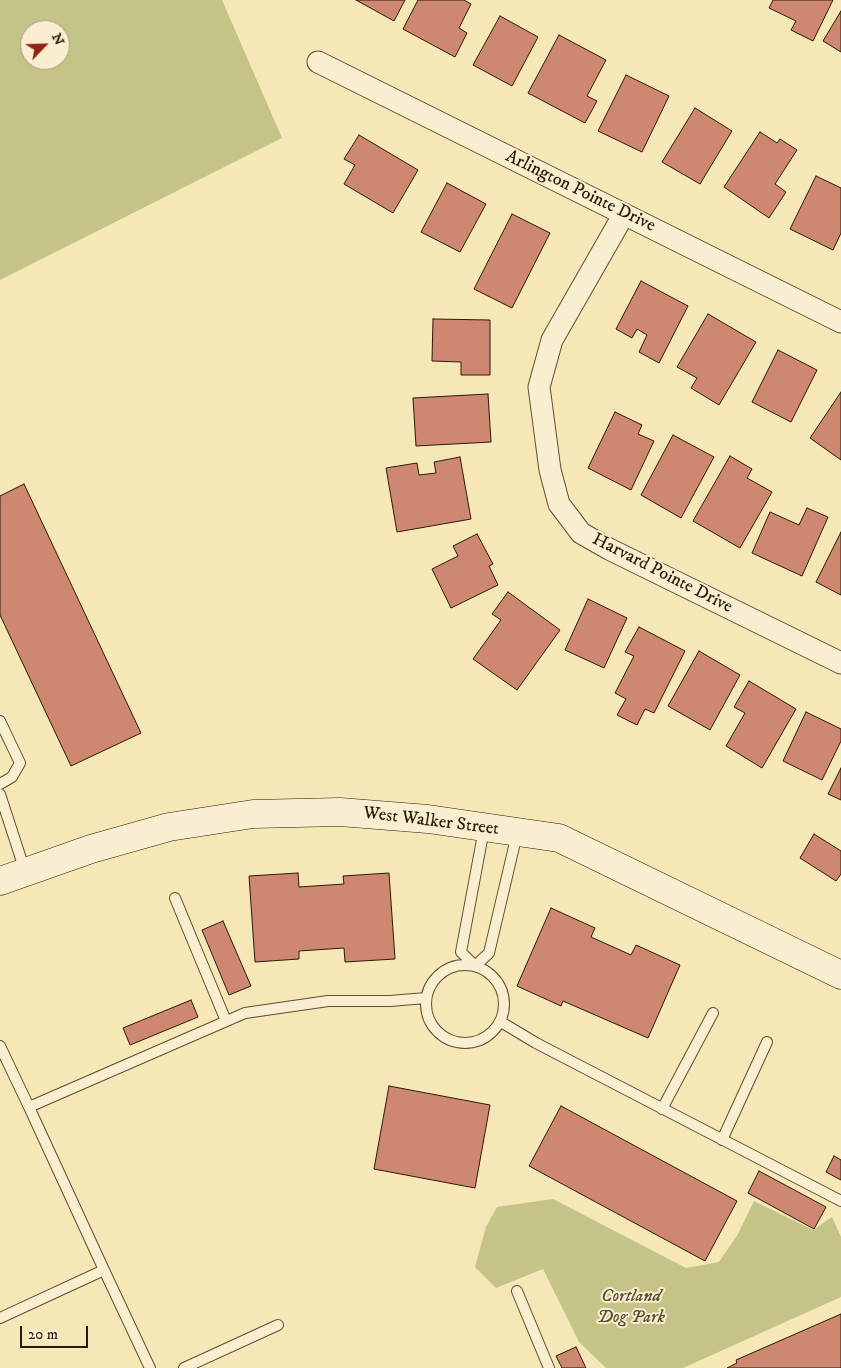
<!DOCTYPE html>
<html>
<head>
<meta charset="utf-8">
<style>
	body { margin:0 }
	#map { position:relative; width:841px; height:1368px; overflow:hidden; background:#f6e7b6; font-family:"IM FELL DW Pica",serif }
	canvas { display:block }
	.north { position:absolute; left:20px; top:20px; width:50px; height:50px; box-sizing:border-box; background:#f9efd0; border:1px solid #a79a80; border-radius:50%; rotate:66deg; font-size:14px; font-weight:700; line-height:20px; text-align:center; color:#2c1a08 }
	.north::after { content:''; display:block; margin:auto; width:18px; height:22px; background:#8f2418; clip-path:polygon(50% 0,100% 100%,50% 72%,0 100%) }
	.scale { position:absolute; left:20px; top:1326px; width:68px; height:22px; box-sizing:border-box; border:2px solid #2c1a08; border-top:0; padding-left:6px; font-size:15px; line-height:18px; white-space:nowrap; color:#2c1a08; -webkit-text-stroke:4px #f9efd0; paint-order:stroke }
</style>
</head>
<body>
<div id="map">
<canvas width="841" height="1368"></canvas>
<div class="north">N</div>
<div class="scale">20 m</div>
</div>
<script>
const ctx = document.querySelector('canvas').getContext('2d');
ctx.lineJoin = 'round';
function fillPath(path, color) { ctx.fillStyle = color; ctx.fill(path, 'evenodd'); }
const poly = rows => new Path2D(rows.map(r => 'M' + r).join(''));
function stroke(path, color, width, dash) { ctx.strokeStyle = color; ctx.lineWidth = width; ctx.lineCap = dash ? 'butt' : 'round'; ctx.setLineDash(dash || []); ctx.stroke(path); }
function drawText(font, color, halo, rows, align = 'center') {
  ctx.font = font + ' "IM FELL DW Pica",serif'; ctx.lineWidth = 4; ctx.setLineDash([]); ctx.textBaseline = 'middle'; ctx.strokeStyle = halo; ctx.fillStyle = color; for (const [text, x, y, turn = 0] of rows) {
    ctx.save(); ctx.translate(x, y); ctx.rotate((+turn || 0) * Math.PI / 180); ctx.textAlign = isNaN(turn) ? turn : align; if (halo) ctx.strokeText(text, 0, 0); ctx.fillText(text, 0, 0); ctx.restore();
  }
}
fillPath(poly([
	[0,0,222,0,282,138,0,280],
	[30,30,60,30,60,60,30,60],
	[553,1199,686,1268,719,1262,738,1234,754,1201,813,1230,832,1217,841,1237,841,1297,683,1368,606,1368,579,1342,543,1269,496,1288,475,1267,486,1227,497,1207]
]), '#c4c388');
const building = poly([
	[356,0,405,0,394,21,356,0],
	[418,0,464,0,471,4,459,28,467,33,455,57,403,29,418,0],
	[773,0,833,0,813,41,791,30,796,21,769,8,773,0],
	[841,11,841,52,823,41,841,11],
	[500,16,538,37,512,86,473,65,500,16],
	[559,35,606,60,587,96,597,101,585,123,528,93,559,35],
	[626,75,669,96,642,152,598,131,626,75],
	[695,108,732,131,700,184,662,162,695,108],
	[760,132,777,143,780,139,797,150,775,184,786,192,769,218,724,187,760,132],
	[359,135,418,170,393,213,344,184,355,165,344,159,359,135],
	[816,176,841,188,841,233,833,250,790,229,816,176],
	[447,183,486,204,460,252,421,232,447,183],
	[512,214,550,233,512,308,474,289,512,214],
	[641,281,688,306,659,363,639,352,647,335,637,329,632,338,616,329,641,281],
	[708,314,756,342,719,405,691,388,697,378,677,367,708,314],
	[433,319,490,320,490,375,461,375,461,362,432,361,433,319],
	[778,350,817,370,791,422,752,402,778,350],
	[841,392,841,460,810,438,841,392],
	[488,394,491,442,416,446,413,398,488,394],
	[615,412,642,425,638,434,654,441,631,490,588,468,615,412],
	[673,435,714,457,681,518,641,495,673,435],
	[730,456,752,469,747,478,772,492,740,548,693,521,730,456],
	[460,457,471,519,397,532,386,468,417,463,419,475,436,473,434,462,460,457],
	[24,484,141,733,71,766,0,615,0,496,24,484],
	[807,508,828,517,802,576,752,553,770,512,799,525,807,508],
	[841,532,841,595,816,582,841,532],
	[477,534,493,564,489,566,498,585,451,608,432,569,458,556,453,546,477,534],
	[508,592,560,630,517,690,473,659,501,620,492,614,508,592],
	[588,599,627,618,604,668,565,650,588,599],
	[639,627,685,651,654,713,645,709,637,725,617,715,626,699,615,693,634,656,625,652,639,627],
	[699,651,740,675,710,730,668,706,699,651],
	[749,681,796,709,762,768,726,746,745,713,734,707,749,681],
	[806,712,841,729,841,741,822,780,783,761,806,712],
	[841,768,841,800,828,794,841,768],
	[814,834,841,851,841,874,836,881,800,858,814,834],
	[298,873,299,887,344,884,343,876,389,873,395,959,345,962,344,948,299,951,299,959,255,962,249,876,298,873],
	[551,908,595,928,591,937,631,955,636,945,680,965,648,1038,563,1001,561,1006,517,986,551,908],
	[223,921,251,986,229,995,202,930,223,921],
	[191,1000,198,1017,130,1045,123,1028,191,1000],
	[389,1086,490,1105,475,1188,374,1169,389,1086],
	[561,1106,737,1201,705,1261,529,1166,561,1106],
	[834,1156,841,1160,841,1180,826,1172,834,1156],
	[759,1171,826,1207,814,1229,748,1193,759,1171],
	[841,1314,841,1368,727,1368,737,1363,736,1360,841,1314],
	[576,1347,586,1368,562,1368,556,1356,576,1347]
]);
fillPath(building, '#ce8770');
stroke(building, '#2c1a08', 1);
const lane = poly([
	[0,721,20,763,12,777,0,784],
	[0,794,25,871],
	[484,829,461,952,475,966,489,953,517,834],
	[175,898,226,1021],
	'426 1004a39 39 0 1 1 78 0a39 39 0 1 1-78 0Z',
	[501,1022,536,1043,841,1201],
	[0,1046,29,1107],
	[662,1109,713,1013],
	[722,1140,767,1042],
	[104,1270,29,1107,245,1013,328,1001,390,1001,426,998],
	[517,1291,549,1368],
	[0,1318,104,1270,150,1368],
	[184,1368,278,1325]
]);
const street = poly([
	[318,62,841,322],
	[624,214,552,340,539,387,550,470,559,504,581,533,609,549,841,663]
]);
const secondary = poly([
	[0,881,91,849,169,827,253,814,340,812,428,819,559,838,841,975]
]);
stroke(lane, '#5e4d34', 12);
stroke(street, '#5e4d34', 23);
stroke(secondary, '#2c1a08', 29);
stroke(lane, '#f9efd0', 10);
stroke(street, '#f9efd0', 21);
stroke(secondary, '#f9efd0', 28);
drawText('18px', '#2c1a08', '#f9efd0', [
	["Arlington Pointe Drive",580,192,26],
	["Harvard Pointe Drive",662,574,27],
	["West Walker Street",431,822,7]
]);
drawText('italic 18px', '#5a4d2e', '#f9efd0', [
	["Cortland",631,1297],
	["Dog Park",631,1318]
]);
</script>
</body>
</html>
